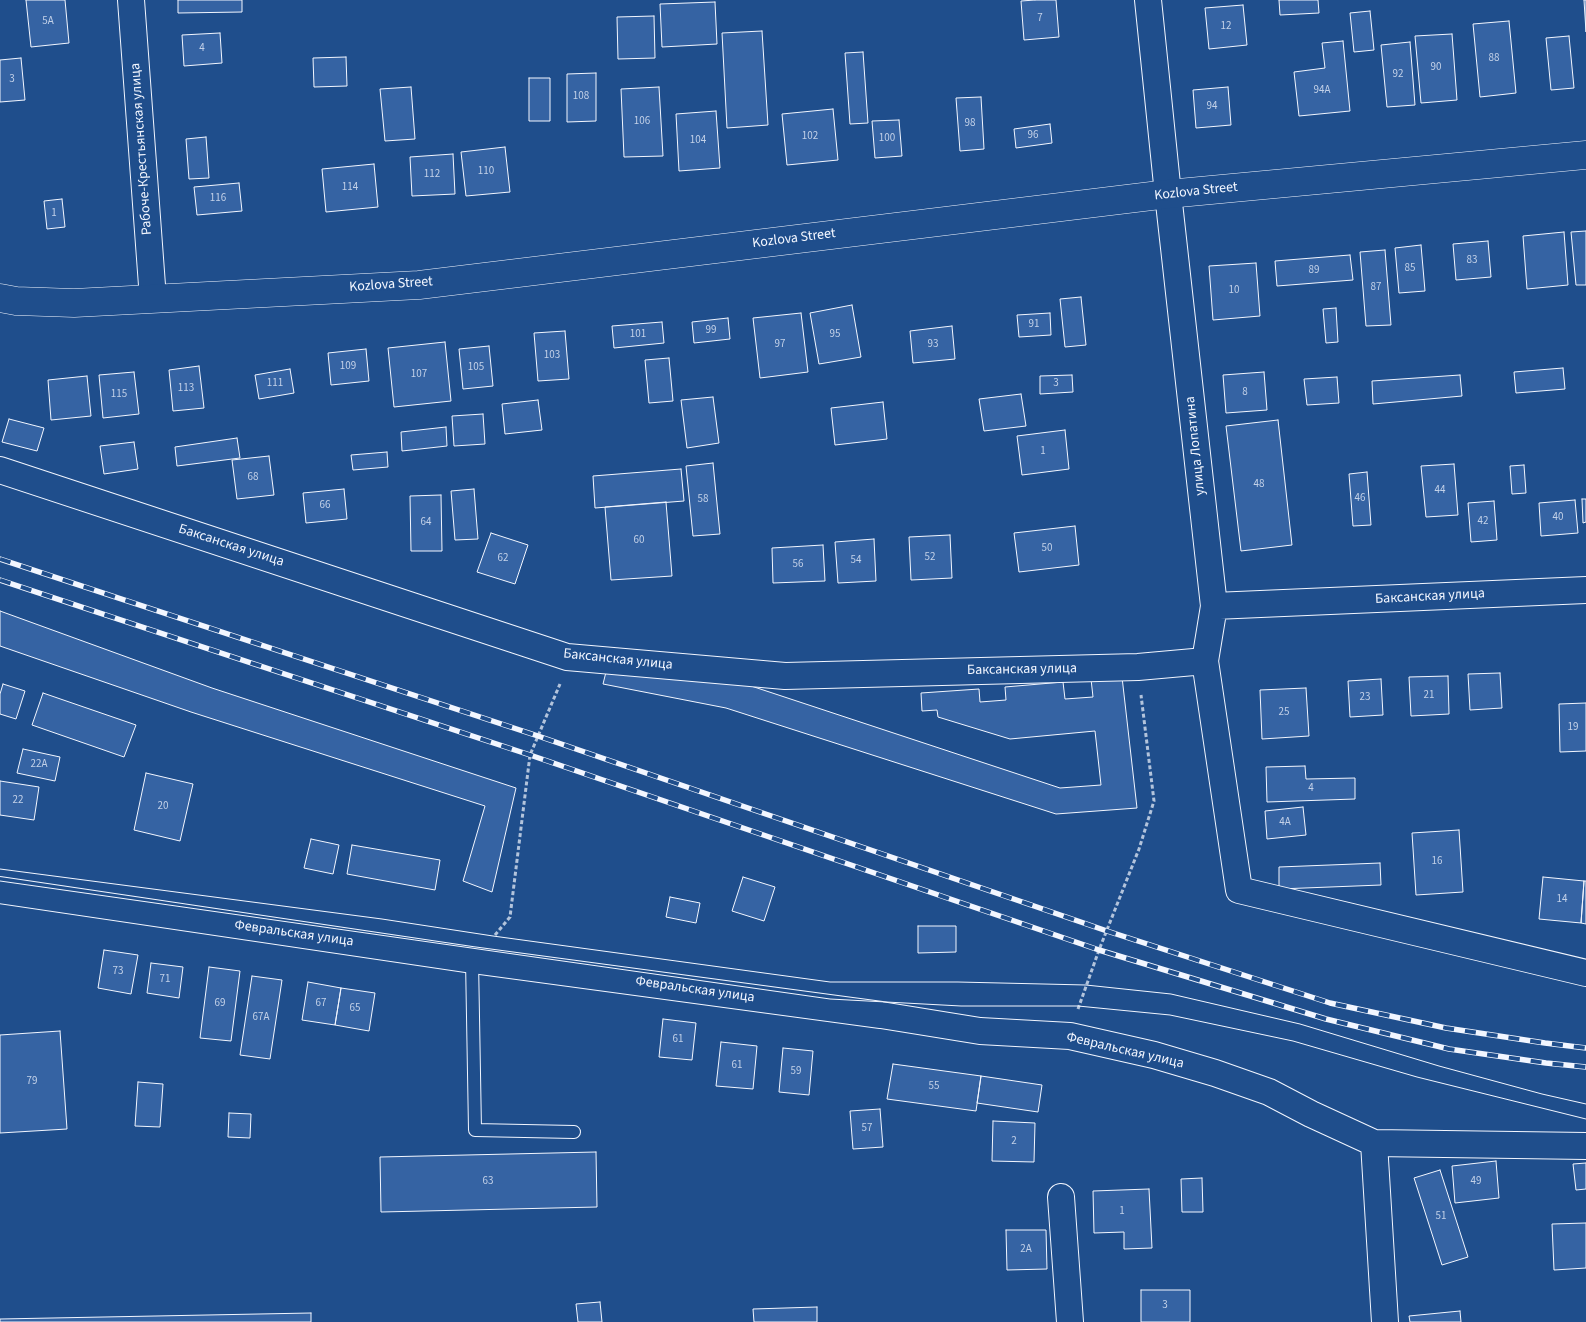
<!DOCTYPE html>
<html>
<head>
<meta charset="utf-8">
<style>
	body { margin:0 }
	canvas { display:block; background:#1f4e8c }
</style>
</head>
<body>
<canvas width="1586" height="1322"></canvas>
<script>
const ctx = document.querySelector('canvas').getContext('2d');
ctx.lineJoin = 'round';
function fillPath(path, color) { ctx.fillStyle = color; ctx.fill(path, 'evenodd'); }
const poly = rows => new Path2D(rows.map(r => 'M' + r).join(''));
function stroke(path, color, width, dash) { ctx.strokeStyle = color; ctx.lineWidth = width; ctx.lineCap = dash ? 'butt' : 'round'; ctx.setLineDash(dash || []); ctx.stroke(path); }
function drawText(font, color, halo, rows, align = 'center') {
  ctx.font = font + ' "Source Sans 3",sans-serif'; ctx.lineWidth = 4; ctx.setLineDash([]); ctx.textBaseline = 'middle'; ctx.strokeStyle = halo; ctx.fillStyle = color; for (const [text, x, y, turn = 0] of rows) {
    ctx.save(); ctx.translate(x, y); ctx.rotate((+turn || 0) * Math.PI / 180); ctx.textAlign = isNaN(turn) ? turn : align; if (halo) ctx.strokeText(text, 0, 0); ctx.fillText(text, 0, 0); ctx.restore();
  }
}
const building = poly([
	[26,0,65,0,69,43,31,47,26,0],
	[178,0,242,0,242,12,178,13,178,0],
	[1035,0,1056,0,1059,37,1024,40,1021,1,1035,0],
	[1279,0,1318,0,1319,13,1280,15,1279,0],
	[1584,0,1586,0,1586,32,1584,0],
	[715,2,717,44,662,47,660,4,715,2],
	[1243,5,1247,45,1209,49,1205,8,1243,5],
	[1370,11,1374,50,1354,52,1350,13,1370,11],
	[654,16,655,58,618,59,617,17,654,16],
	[1509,21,1516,93,1480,97,1473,24,1509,21],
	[762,31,768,125,727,128,722,33,762,31],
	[220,33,222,63,184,66,182,35,220,33],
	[1452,34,1457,100,1421,103,1415,36,1452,34],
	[1569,36,1574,88,1551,90,1546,38,1569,36],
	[1343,41,1350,111,1299,116,1294,72,1325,68,1322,43,1343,41],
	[1410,42,1415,105,1387,107,1381,45,1410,42],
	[863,52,868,123,850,124,845,53,863,52],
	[346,57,347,86,314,87,313,58,346,57],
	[21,58,25,100,0,102,0,60,21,58],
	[596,73,596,121,567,122,567,74,596,73],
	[529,78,550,78,550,121,529,121,529,78],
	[411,87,415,139,385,141,380,89,411,87],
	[659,87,663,156,624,157,621,89,659,87],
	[1228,87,1231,125,1196,128,1193,90,1228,87],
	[981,97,984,149,960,151,956,98,981,97],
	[833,109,838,160,787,165,782,114,833,109],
	[716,111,720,168,679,171,676,114,716,111],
	[899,120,902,156,875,158,872,121,899,120],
	[1050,124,1052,143,1016,148,1014,129,1050,124],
	[206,137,209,178,189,179,186,139,206,137],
	[505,147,510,192,466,196,461,152,505,147],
	[453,154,455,194,412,196,410,157,453,154],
	[374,164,378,207,326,212,322,169,374,164],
	[239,183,242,211,197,215,194,187,239,183],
	[62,199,65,227,47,229,44,201,62,199],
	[1586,231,1586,285,1576,285,1571,232,1586,231],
	[1564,232,1568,285,1527,289,1523,236,1564,232],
	[1488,241,1491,277,1456,280,1453,244,1488,241],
	[1421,245,1425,291,1399,293,1395,248,1421,245],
	[1385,250,1391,325,1366,326,1360,252,1385,250],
	[1350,255,1353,280,1277,286,1275,261,1350,255],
	[1256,263,1260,316,1213,320,1209,266,1256,263],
	[1081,297,1086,345,1065,347,1060,299,1081,297],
	[852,305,861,357,819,364,810,313,852,305],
	[1336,308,1338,342,1326,343,1323,309,1336,308],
	[801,313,808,372,760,378,753,318,801,313],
	[1050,313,1051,335,1019,337,1017,315,1050,313],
	[728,318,730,339,694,343,692,322,728,318],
	[662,322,664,343,614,348,612,326,662,322],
	[952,326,955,359,913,363,910,331,952,326],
	[565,331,569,379,538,381,534,333,565,331],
	[445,342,451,401,394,407,388,348,445,342],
	[489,346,493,386,463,389,459,349,489,346],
	[366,349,369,381,331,385,328,353,366,349],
	[669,358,673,401,649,403,645,360,669,358],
	[199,366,204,408,173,411,169,370,199,366],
	[1563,368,1565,389,1516,393,1514,372,1563,368],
	[290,369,294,393,259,399,255,375,290,369],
	[134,372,139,414,103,418,99,375,134,372],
	[1264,372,1267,410,1226,413,1223,375,1264,372],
	[1072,375,1073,392,1040,394,1040,376,1072,375],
	[1460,375,1462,396,1373,404,1372,381,1460,375],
	[87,376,91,416,51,420,48,380,87,376],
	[1337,377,1339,403,1307,405,1304,379,1337,377],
	[1021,394,1026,426,984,431,979,399,1021,394],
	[713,397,719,443,687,448,681,400,713,397],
	[538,400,542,430,505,434,502,404,538,400],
	[883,402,887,439,835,445,831,408,883,402],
	[483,414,485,444,454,446,452,416,483,414],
	[9,419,44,428,37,451,2,442,9,419],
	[1278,420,1292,545,1241,551,1226,426,1278,420],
	[446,427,447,446,402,451,401,432,446,427],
	[1065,430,1069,469,1022,475,1017,436,1065,430],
	[237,438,240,458,177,466,175,447,237,438],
	[134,442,138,469,104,474,100,446,134,442],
	[387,452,388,467,353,470,351,455,387,452],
	[269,456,274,495,237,499,232,460,269,456],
	[713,463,720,534,693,536,686,466,713,463],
	[1454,464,1458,515,1426,517,1421,466,1454,464],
	[1524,465,1526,493,1512,494,1510,466,1524,465],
	[681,469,684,501,595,508,593,476,681,469],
	[1367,472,1371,525,1353,526,1349,474,1367,472],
	[344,489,347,519,306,523,303,493,344,489],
	[474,489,478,539,455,540,451,491,474,489],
	[441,495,442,551,411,551,410,496,441,495],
	[1582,499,1586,499,1586,522,1583,523,1582,499],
	[1575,500,1578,533,1541,536,1539,503,1575,500],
	[1494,501,1497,540,1471,542,1468,503,1494,501],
	[666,502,672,576,611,580,605,507,666,502],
	[1075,526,1079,565,1019,572,1014,533,1075,526],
	[491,533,528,545,515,584,477,572,491,533],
	[950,535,952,578,911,580,909,537,950,535],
	[874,539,876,581,838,583,835,542,874,539],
	[823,545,825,581,773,583,772,548,823,545],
	[0,611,212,688,516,788,492,892,463,881,485,806,191,712,0,646,0,611],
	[606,672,730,679,1060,788,1101,785,1095,731,1010,739,938,717,937,710,922,711,921,693,979,689,980,702,1006,700,1005,687,1063,682,1065,699,1093,697,1091,679,1122,677,1137,808,1056,814,726,708,603,684,606,672],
	[1500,673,1502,708,1470,710,1468,674,1500,673],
	[1448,676,1449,714,1411,716,1409,677,1448,676],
	[1381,679,1383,715,1350,717,1348,681,1381,679],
	[3,684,25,691,16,719,0,714,0,694,3,684],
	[1306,688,1309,736,1262,739,1260,690,1306,688],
	[43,693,136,725,124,757,32,725,43,693],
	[1586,703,1586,751,1560,752,1559,704,1586,703],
	[23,749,60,757,55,781,17,773,23,749],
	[1305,766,1306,779,1355,778,1355,799,1267,802,1266,767,1305,766],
	[146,773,193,784,180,841,134,830,146,773],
	[0,781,39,787,34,820,0,815,0,781],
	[1303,807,1306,835,1267,839,1265,811,1303,807],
	[1459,830,1463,892,1416,895,1412,833,1459,830],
	[311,839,339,845,333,874,304,868,311,839],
	[352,845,440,860,435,890,347,874,352,845],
	[1380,863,1381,885,1279,889,1279,867,1380,863],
	[743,877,775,887,764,921,732,911,743,877],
	[1543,877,1584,881,1581,923,1539,919,1543,877],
	[1584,881,1586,881,1586,924,1581,923,1584,881],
	[670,897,700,903,696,923,666,917,670,897],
	[918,926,956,926,956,952,918,953,918,926],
	[104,950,138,955,131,994,98,988,104,950],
	[151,963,183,967,179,998,147,993,151,963],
	[209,967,240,971,231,1041,200,1038,209,967],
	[252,976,282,980,270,1059,240,1055,252,976],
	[308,982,341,988,335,1025,302,1020,308,982],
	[341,988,375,993,369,1031,335,1025,341,988],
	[663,1019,696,1023,692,1060,659,1057,663,1019],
	[60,1031,67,1129,0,1133,0,1035,60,1031],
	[721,1042,757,1046,753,1089,716,1086,721,1042],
	[783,1048,813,1051,809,1095,779,1092,783,1048],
	[893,1064,981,1076,976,1111,887,1099,893,1064],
	[981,1076,1042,1085,1038,1112,977,1103,981,1076],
	[138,1082,163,1084,160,1127,135,1126,138,1082],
	[880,1109,883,1147,853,1149,850,1111,880,1109],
	[229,1113,251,1114,250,1138,228,1137,229,1113],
	[993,1121,1035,1123,1034,1162,992,1161,993,1121],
	[596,1152,597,1207,381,1212,380,1157,596,1152],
	[1496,1161,1499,1198,1455,1203,1452,1166,1496,1161],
	[1586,1163,1586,1189,1576,1190,1573,1164,1586,1163],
	[1440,1170,1468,1257,1442,1265,1414,1178,1440,1170],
	[1202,1178,1203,1212,1182,1212,1181,1179,1202,1178],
	[1149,1189,1152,1248,1124,1249,1124,1232,1094,1233,1093,1191,1149,1189],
	[1586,1223,1586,1268,1554,1270,1552,1224,1586,1223],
	[1006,1230,1046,1230,1047,1269,1007,1270,1006,1230],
	[1141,1290,1190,1290,1190,1322,1141,1322,1141,1290],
	[600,1302,602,1322,578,1322,576,1304,600,1302],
	[817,1307,817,1322,754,1322,753,1309,817,1307],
	[1460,1311,1461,1322,1410,1322,1409,1316,1460,1311],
	[311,1313,311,1322,0,1322,0,1319,311,1313]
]);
fillPath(building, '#3563a3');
stroke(building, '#f2f6ff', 1);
const lane = poly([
	[472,960,475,1130,574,1132]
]);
const street = poly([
	[131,0,153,299],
	[1148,0,1168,194,1214,606,1205,661,1239,890,1586,973],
	[0,470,567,657,785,676,1138,667,1205,661],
	[1214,606,1586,590],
	[0,890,472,960,881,1015,980,1031,1070,1036,1154,1055,1215,1073,1269,1092,1311,1114,1374,1143,1385,1322],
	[1374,1143,1586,1146],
	[1061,1197,1070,1322]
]);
const secondary = poly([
	[0,298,16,301,74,303,419,285,1168,194,1586,155]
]);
stroke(lane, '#f2f6ff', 14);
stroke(street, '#f2f6ff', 28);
stroke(secondary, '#f2f6ff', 29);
stroke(poly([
	[495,935,510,917,530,755,560,684],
	[1078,1009,1099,950,1139,849,1154,801,1141,695]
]), '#b3c4dc', 3, [4, 2.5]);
stroke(lane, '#1f4e8c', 12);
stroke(street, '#1f4e8c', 26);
stroke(secondary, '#1f4e8c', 28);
stroke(poly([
	[0,869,382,919,493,936,830,982,958,982,1086,985,1171,994,1300,1024,1439,1066,1542,1094,1586,1104],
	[0,881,830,999,961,1006,1078,1006,1170,1015,1293,1041,1417,1077,1586,1119]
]), '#f2f6ff', 1);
const rail = poly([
	[0,559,538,736,1107,931,1330,1003,1446,1028,1545,1043,1586,1048],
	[0,580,530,755,1099,950,1326,1019,1449,1049,1546,1063,1586,1067]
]);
stroke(rail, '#f2f6ff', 5.5);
stroke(rail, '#1f4e8c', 4, [11]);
drawText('11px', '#c3d1e8', null, [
	["7",1040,19],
	["5А",48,22],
	["12",1226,27],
	["4",202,49],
	["88",1494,59],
	["90",1436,68],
	["92",1398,75],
	["3",12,80],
	["94А",1322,91],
	["108",581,97],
	["94",1212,107],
	["106",642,122],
	["98",970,124],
	["96",1033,136],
	["102",810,137],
	["100",887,139],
	["104",698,141],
	["110",486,172],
	["112",432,175],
	["114",350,188],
	["116",218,199],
	["1",54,214],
	["83",1472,261],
	["85",1410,269],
	["89",1314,271],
	["87",1376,288],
	["10",1234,291],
	["91",1034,325],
	["99",711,331],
	["101",638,335],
	["95",835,335],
	["97",780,345],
	["93",933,345],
	["103",552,356],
	["109",348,367],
	["105",476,368],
	["107",419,375],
	["111",275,384],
	["3",1056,384],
	["113",186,389],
	["8",1245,393],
	["115",119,395],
	["1",1043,452],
	["68",253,478],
	["48",1259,485],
	["44",1440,491],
	["46",1360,499],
	["58",703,500],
	["66",325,506],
	["40",1558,518],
	["42",1483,522],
	["64",426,523],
	["60",639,541],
	["50",1047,549],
	["52",930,558],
	["62",503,559],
	["54",856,561],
	["56",798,565],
	["21",1429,696],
	["23",1365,698],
	["25",1284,713],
	["19",1573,728],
	["22А",39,765],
	["4",1311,789],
	["22",18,801],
	["20",163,807],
	["4А",1285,823],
	["16",1437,862],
	["14",1562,900],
	["73",118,972],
	["71",165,980],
	["69",220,1004],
	["67",321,1004],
	["65",355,1009],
	["67А",261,1018],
	["61",678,1040],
	["61",737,1066],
	["59",796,1072],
	["79",32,1082],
	["55",934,1087],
	["57",867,1129],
	["2",1014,1142],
	["63",488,1182],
	["49",1476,1182],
	["1",1122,1212],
	["51",1441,1217],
	["2А",1026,1250],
	["3",1165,1306]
]);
drawText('14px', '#f2f6ff', '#1f4e8c', [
	["Рабоче-Крестьянская улица",142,149,-94],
	["Kozlova Street",1196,192,-6],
	["Kozlova Street",794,239,-7],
	["Kozlova Street",391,285,-4],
	["улица Лопатина",1196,446,-96],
	["Баксанская улица",231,546,18],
	["Баксанская улица",1430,597,-3],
	["Баксанская улица",618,660,6],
	["Баксанская улица",1022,670,-1],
	["Февральская улица",294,934,8],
	["Февральская улица",695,990,8],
	["Февральская улица",1125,1051,13]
]);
</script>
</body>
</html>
